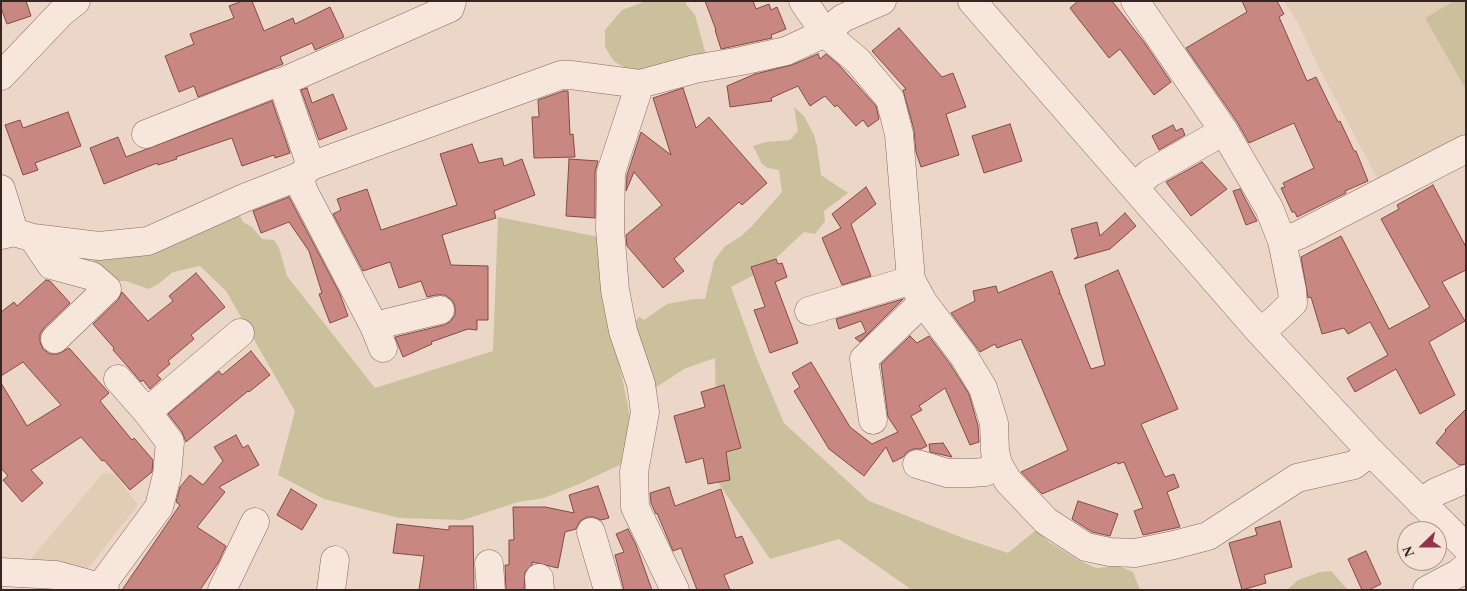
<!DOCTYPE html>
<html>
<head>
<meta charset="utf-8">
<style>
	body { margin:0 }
	#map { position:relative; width:1467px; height:591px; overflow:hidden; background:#ecd6c8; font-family:Georgia,serif }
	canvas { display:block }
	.frame { position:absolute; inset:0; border:2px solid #382521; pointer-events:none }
	.north { position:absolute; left:1397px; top:521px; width:50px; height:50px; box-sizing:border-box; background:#f4e2d7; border:1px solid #a9968e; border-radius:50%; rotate:248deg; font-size:14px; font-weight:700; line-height:20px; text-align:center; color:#382521 }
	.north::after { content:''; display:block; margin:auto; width:18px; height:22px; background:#923150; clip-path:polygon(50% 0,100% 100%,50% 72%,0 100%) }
</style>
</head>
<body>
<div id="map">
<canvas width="1467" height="591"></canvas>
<div class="frame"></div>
<div class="north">N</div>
</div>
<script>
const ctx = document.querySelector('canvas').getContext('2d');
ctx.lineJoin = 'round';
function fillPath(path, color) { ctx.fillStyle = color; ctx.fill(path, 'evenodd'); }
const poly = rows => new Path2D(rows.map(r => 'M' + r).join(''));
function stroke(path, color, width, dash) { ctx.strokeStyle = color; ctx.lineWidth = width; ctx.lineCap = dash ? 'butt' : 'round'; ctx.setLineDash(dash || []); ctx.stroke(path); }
fillPath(poly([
	[1284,1,1454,1,1425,18,1466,90,1466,135,1421,158,1377,178,1316,62,1299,25],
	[103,473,115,474,138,505,84,573,30,560]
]), '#e1ccb5');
fillPath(poly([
	[686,1,686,4,695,15,706,55,644,73,627,69,615,62,611,57,605,47,605,30,622,10,646,1],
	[1454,1,1466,1,1466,90,1425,18],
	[794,107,804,116,814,135,817,146,821,175,848,193,824,211,825,221,815,234,804,232,763,270,731,287,756,357,784,423,869,501,963,538,1008,553,1036,530,1049,542,1078,560,1096,568,1119,566,1133,572,1140,590,912,590,839,539,770,559,717,481,715,358,684,369,658,386,652,393,632,326,639,317,644,320,667,304,694,299,705,299,714,261,725,246,740,237,752,226,782,192,779,170,768,168,762,164,753,146,766,142,790,140,798,131],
	[237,210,243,222,252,227,262,239,274,240,279,248,287,276,375,388,493,351,498,217,599,237,601,272,635,442,622,464,579,484,544,498,518,502,463,520,399,518,324,499,278,475,295,411,226,291,200,266,173,272,158,284,149,289,126,281,109,282,91,257],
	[1331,571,1348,590,1287,590,1298,580,1320,572]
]), '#cac19c');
const building = poly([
	[1,1,26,1,31,16,7,24,1,8,1,1],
	[242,1,252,1,264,31,293,18,295,24,330,7,344,37,315,50,312,43,280,57,283,64,198,97,194,86,179,92,165,56,194,44,190,34,234,18,229,6,242,1],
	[705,1,753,1,756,9,769,4,771,10,777,7,786,29,771,35,772,38,721,49,715,30,716,30,705,1],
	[1078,1,1112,1,1144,42,1171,82,1154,95,1120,49,1109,58,1070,8,1078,1],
	[1242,1,1277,1,1284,14,1279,17,1307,81,1316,77,1338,122,1340,121,1354,151,1356,151,1368,181,1345,191,1346,193,1297,217,1295,212,1292,212,1281,188,1285,187,1283,183,1314,168,1294,123,1249,143,1237,122,1186,48,1247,12,1242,1],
	[899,28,942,77,953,73,966,107,946,114,959,155,921,167,916,152,914,130,903,90,906,89,872,51,899,28],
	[818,54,820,59,826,54,839,65,876,106,879,119,868,127,863,120,856,126,837,105,835,107,825,96,810,106,798,86,771,98,772,101,730,107,727,86,755,74,792,65,818,54],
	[307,88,312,103,333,94,347,129,319,140,301,90,307,88],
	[683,88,696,128,709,117,767,183,742,205,739,202,674,259,684,271,663,288,627,246,626,235,662,205,634,172,626,191,627,175,641,132,671,155,653,98,683,88],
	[564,91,568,91,570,135,573,134,575,157,534,158,532,117,539,117,538,100,564,91],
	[272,101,290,153,275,158,274,155,242,166,232,138,176,157,177,159,158,165,157,163,104,184,90,148,118,137,126,157,272,101],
	[68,112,81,146,35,163,38,170,23,175,5,125,20,120,23,128,68,112],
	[1010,124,1022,161,984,173,972,136,1010,124],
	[1173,125,1176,131,1182,128,1185,135,1159,150,1152,136,1173,125],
	[472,144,479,163,502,158,504,166,522,159,535,195,494,211,496,218,442,235,451,265,488,266,488,320,477,320,477,330,468,329,431,342,432,344,403,357,395,337,444,325,450,322,455,315,455,306,452,300,445,295,436,295,427,297,421,281,399,288,390,262,363,271,333,214,341,210,337,199,367,189,381,230,457,205,440,154,472,144],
	[569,159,598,161,595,172,595,218,566,216,569,159],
	[1202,162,1227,189,1191,216,1166,182,1202,162],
	[1433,185,1466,247,1466,270,1442,282,1465,321,1429,342,1455,395,1420,414,1396,369,1355,392,1347,378,1388,355,1370,322,1348,334,1344,328,1322,334,1311,297,1308,298,1301,257,1341,236,1389,329,1430,307,1381,219,1399,209,1397,205,1433,185],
	[866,187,876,204,851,224,871,276,842,285,822,238,841,228,832,214,866,187],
	[1240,189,1257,221,1246,225,1233,191,1240,189],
	[289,197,340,294,348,316,330,323,319,294,322,293,309,251,289,222,261,233,253,211,289,197],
	[1125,213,1136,226,1110,249,1074,259,1078,256,1071,229,1097,222,1100,236,1125,213],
	[776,259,778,264,782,263,787,277,775,282,798,343,770,353,754,310,765,307,751,267,776,259],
	[1118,270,1178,409,1141,424,1165,477,1174,474,1179,487,1167,492,1180,527,1143,535,1134,511,1143,508,1124,462,1118,464,1117,462,1042,494,1021,472,1068,450,1021,339,997,348,995,344,980,352,951,313,975,301,973,291,996,286,998,293,1052,271,1060,292,1058,294,1060,293,1091,369,1105,365,1085,285,1118,270],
	[196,273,225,307,191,335,194,339,168,361,170,364,157,375,161,379,150,389,143,380,141,382,129,368,113,350,114,348,93,324,118,300,122,292,148,321,173,301,169,296,196,273],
	[46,280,50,281,70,303,44,328,40,334,40,342,43,349,50,354,58,354,69,348,109,393,100,401,132,440,134,438,153,460,152,472,130,490,104,460,102,461,81,437,31,470,43,483,22,502,3,480,8,476,1,468,1,383,27,426,61,405,23,362,1,376,1,312,14,302,17,306,46,280],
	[903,299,860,342,855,338,866,332,861,321,839,329,836,319,903,299],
	[910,336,917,343,929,336,950,364,969,394,978,426,979,442,970,445,945,388,919,406,922,410,911,416,927,446,921,449,913,449,907,452,903,457,893,462,886,447,864,476,829,449,794,391,800,387,792,373,811,362,850,427,872,444,898,432,888,417,881,364,910,336],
	[251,351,270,375,249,392,248,391,186,442,182,432,168,414,219,371,222,375,251,351],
	[724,385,741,448,726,452,730,480,708,484,703,458,686,463,674,416,705,407,701,392,724,385],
	[1466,409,1466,464,1459,465,1436,443,1446,431,1445,430,1466,409],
	[236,435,243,448,248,445,259,465,219,487,225,492,197,527,226,546,218,563,200,590,122,590,180,505,176,502,180,487,190,475,203,485,223,461,214,447,236,435],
	[943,443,952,457,930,452,929,444,943,443],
	[598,486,609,518,601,520,594,517,587,517,580,521,576,529,565,532,558,568,532,562,532,565,525,572,524,590,506,590,505,565,509,565,509,540,514,540,513,507,545,507,574,513,569,495,598,486],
	[669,487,675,506,721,489,736,538,742,536,753,563,724,575,730,590,697,590,681,548,673,551,657,513,656,514,651,503,650,493,669,487],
	[291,489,317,505,302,530,277,515,291,489],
	[1078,501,1118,514,1110,536,1092,532,1072,519,1078,501],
	[1280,521,1292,567,1264,575,1266,583,1242,590,1229,543,1257,535,1255,528,1280,521],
	[397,524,449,530,449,526,473,526,474,590,419,590,424,556,393,553,397,524],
	[628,529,636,545,652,590,624,590,615,555,624,552,616,534,628,529],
	[1366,551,1381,584,1369,590,1362,590,1348,559,1366,551]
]);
fillPath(building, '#c88780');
stroke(building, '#854a45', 1);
const minor = poly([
	[803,1,825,33,858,61,890,99,899,134,911,280,923,302,963,355,983,388,994,423,995,451,998,464,1008,481,1046,521,1086,547,1110,552,1135,553,1174,545,1208,536,1297,478,1354,465,1371,452],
	[972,1,1260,332,1371,452,1466,547],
	[1135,1,1224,131,1269,208,1282,241,1292,290,1293,303,1275,320,1260,332],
	[1,76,61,13,76,1],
	[282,82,311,166],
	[640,84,611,172,610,229,615,290,623,331,641,384,645,412,634,472,635,507,675,590],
	[146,134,273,84,282,82,450,8,452,1],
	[300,176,303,190,374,326,383,348],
	[1134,187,1150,173,1224,131],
	[1,189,14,232],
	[1,235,14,232,33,238,99,246,148,241,244,198,300,176,311,166,561,75,571,75,640,84,695,69,741,61,786,51,825,33,843,18,882,1],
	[33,238,51,265,92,276,107,289,55,339],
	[1282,241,1299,235,1466,149],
	[809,311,911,280],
	[374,326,440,310],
	[147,412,240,333],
	[873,420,864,359,923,302],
	[917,464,947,473,971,473,985,472,998,464],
	[1421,503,1436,492,1466,479],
	[591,532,608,590],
	[489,564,491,590],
	[1,572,56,575,100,587,105,590],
	[539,578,540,590],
	[100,587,159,507,167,475,170,442,147,412,118,379],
	[222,590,255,522],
	[331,590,335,560],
	[1427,590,1459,573,1466,567]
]);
stroke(minor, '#87675e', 29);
stroke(minor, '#f7e6db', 28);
</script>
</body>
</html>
